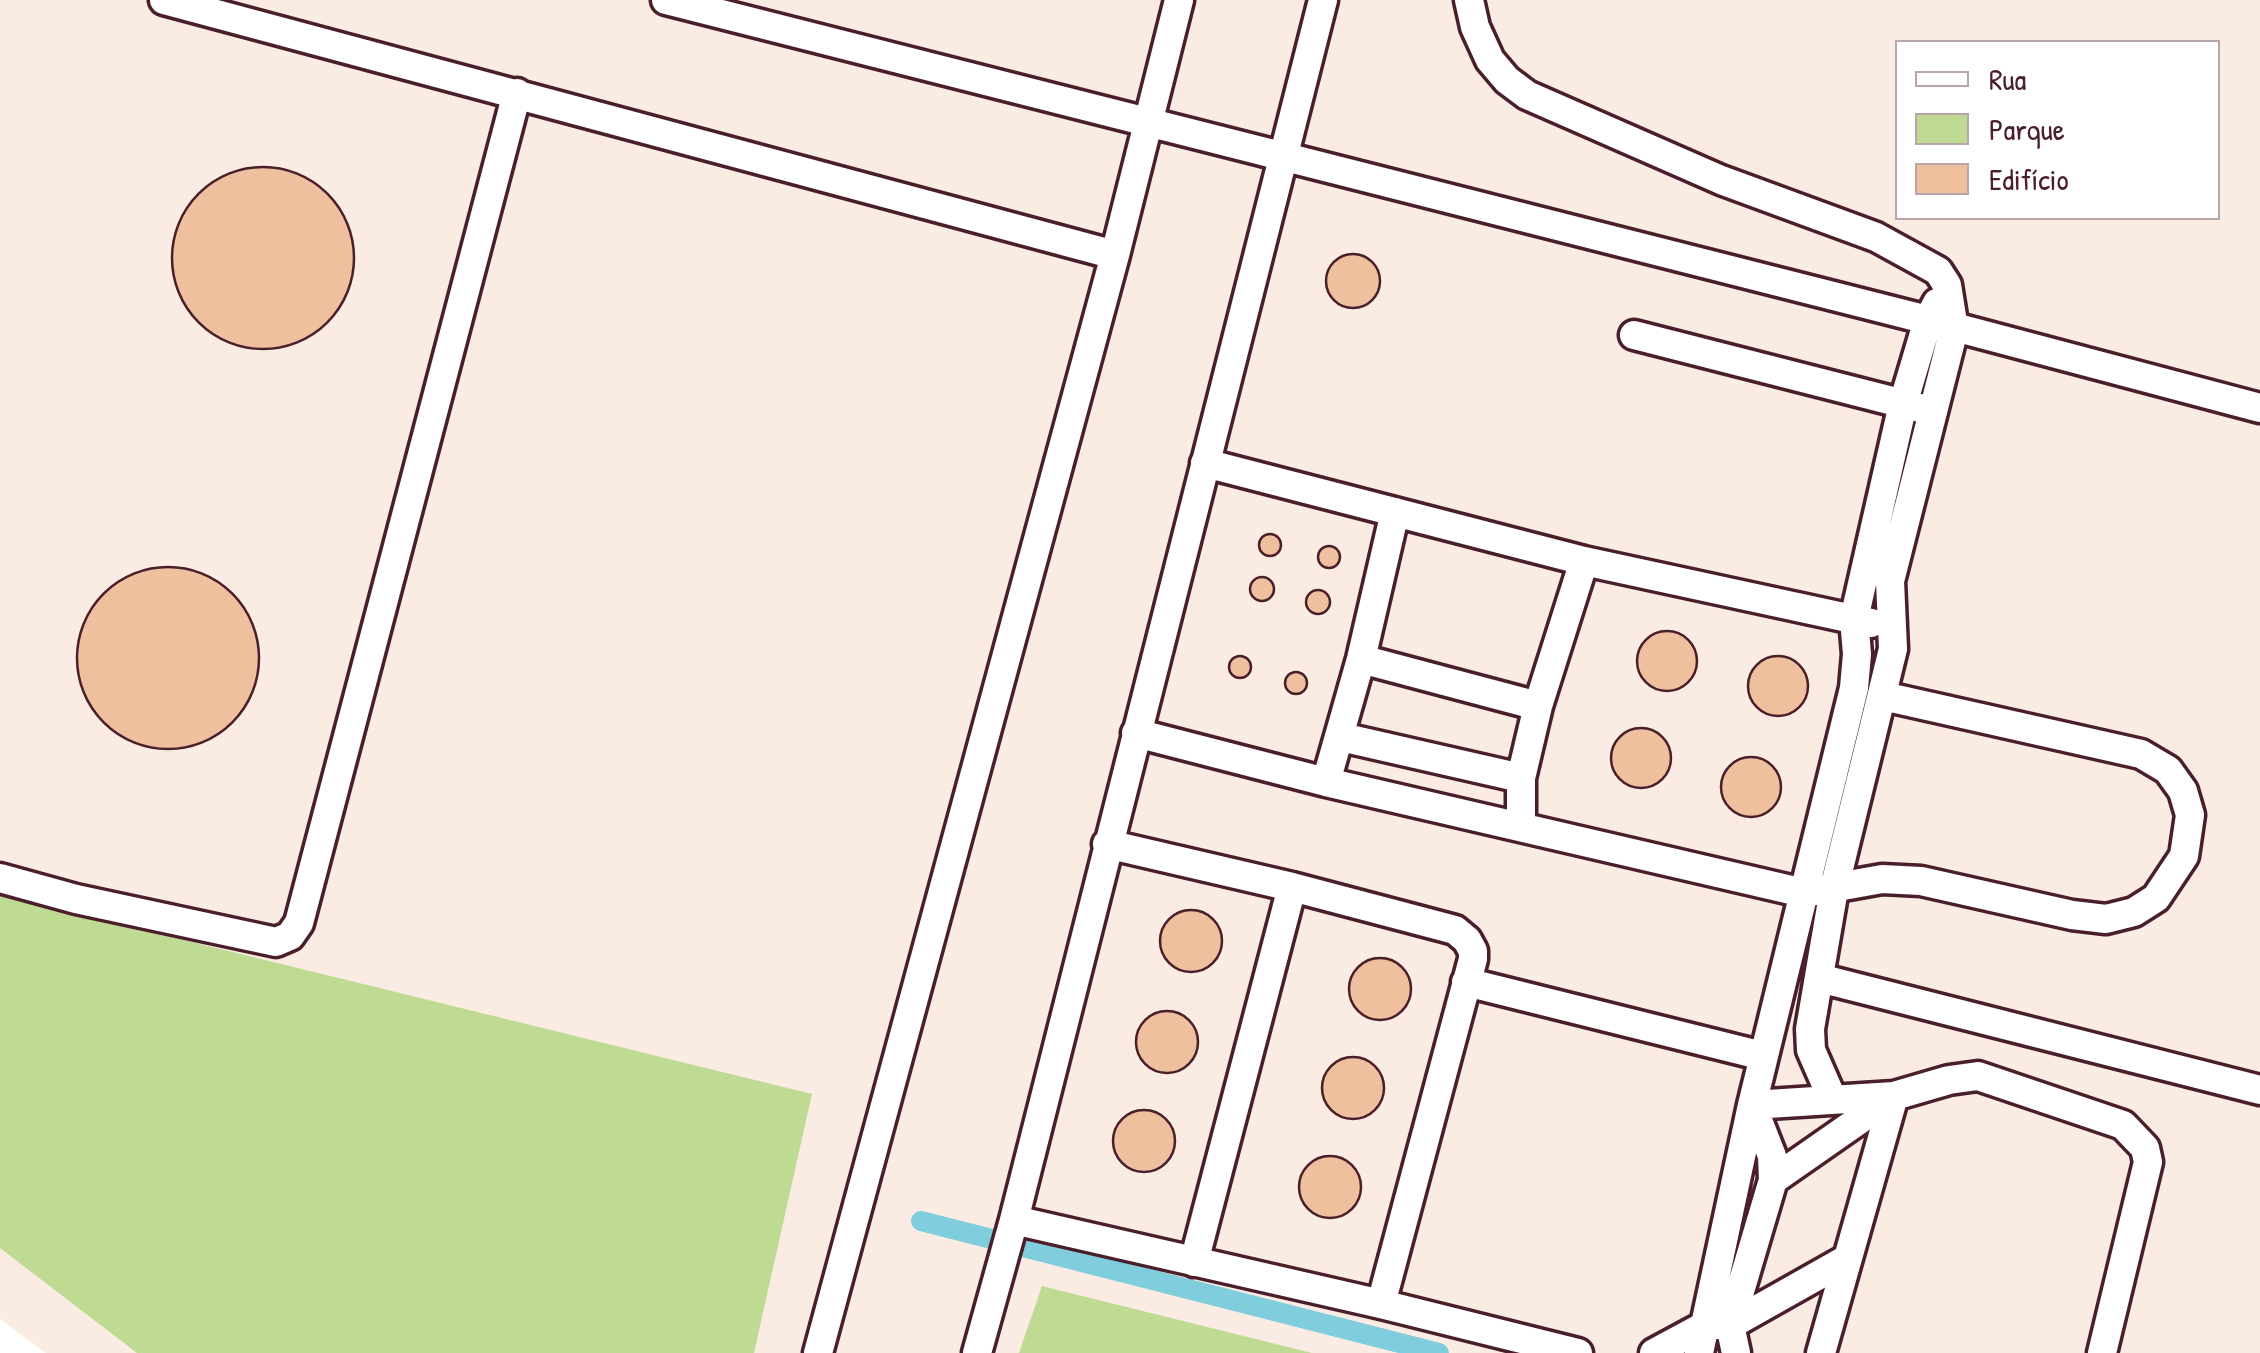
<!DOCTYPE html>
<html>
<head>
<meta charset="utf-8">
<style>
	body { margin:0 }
	#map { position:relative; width:2260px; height:1353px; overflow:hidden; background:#fff; font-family:"Patrick Hand",sans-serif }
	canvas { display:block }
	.legend { position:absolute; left:1895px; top:40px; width:325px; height:180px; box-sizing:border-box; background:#fff; border:2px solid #b7a5aa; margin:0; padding:12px 18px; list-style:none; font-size:30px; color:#4a1f2b }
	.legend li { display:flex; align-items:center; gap:20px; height:50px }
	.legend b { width:50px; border:2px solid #b7a5aa }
</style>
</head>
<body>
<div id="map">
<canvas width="2260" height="1353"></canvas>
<ul class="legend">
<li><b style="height:12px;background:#fff"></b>Rua</li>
<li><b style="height:28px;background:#bfda92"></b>Parque</li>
<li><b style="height:28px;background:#eec09e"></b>Edifício</li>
</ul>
</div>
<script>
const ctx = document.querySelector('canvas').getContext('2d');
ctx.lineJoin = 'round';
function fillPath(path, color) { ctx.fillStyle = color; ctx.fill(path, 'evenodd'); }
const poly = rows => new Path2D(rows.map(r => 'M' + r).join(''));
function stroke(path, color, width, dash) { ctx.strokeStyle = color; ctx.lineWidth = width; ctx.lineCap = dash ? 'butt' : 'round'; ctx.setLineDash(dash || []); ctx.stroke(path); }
fillPath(poly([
	[0,0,2260,0,2260,1353,46,1353,0,1319],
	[1898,42,2218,42,2218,218,1898,218]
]), '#faece2');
fillPath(poly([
	[0,895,812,1094,754,1353,137,1353,0,1248],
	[1042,1286,1312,1353,1019,1353]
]), '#bfda92');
stroke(poly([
	[921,1221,1439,1353]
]), '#7fcddd', 20);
const building = poly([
	'172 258a91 91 0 1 1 182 0a91 91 0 1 1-182 0Z',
	'1326 281a27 27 0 1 1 54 0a27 27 0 1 1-54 0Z',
	'1259 545a11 11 0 1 1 22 0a11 11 0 1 1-22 0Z',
	'1318 557a11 11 0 1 1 22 0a11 11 0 1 1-22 0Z',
	'77 658a91 91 0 1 1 182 0a91 91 0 1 1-182 0Z',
	'1250 589a12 12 0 1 1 24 0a12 12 0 1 1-24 0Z',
	'1306 602a12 12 0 1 1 24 0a12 12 0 1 1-24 0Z',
	'1637 661a30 30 0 1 1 60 0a30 30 0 1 1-60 0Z',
	'1229 667a11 11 0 1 1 22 0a11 11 0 1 1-22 0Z',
	'1748 686a30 30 0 1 1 60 0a30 30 0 1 1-60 0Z',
	'1285 683a11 11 0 1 1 22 0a11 11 0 1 1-22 0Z',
	'1611 758a30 30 0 1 1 60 0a30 30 0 1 1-60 0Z',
	'1721 787a30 30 0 1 1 60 0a30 30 0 1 1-60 0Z',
	'1160 941a31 31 0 1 1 62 0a31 31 0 1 1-62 0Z',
	'1349 989a31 31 0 1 1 62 0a31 31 0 1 1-62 0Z',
	'1136 1042a31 31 0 1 1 62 0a31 31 0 1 1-62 0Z',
	'1322 1088a31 31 0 1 1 62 0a31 31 0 1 1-62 0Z',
	'1113 1141a31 31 0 1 1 62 0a31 31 0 1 1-62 0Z',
	'1299 1187a31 31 0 1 1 62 0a31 31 0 1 1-62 0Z'
]);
fillPath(building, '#eec09e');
stroke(building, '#4a1f2b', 2.5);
const minor = poly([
	[164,0,1115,255],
	[666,0,1928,320,2260,408],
	[1323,0,1014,1220,1381,1304,1578,1353],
	[1469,0,1475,27,1490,60,1507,80,1527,95,1721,180,1876,237,1938,271,1947,285,1954,329,1890,581,1893,649,1834,889,1810,1029,1811,1050,1832,1098],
	[1634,335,1920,408],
	[1205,463,1584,561,1871,623],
	[1361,659,1538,706],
	[1136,733,1326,782,1804,893,1882,879,1921,881,2072,915,2106,919,2134,912,2156,898,2184,856,2190,815,2183,791,2168,770,2141,754,1883,696],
	[1341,737,1521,778],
	[1326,782,1361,659,1395,512],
	[1521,827,1521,778,1538,706,1584,561],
	[1107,844,1292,887,1455,930,1467,940,1473,951,1473,959,1381,1304],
	[0,878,76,899,276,942,290,936,299,923,517,93],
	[1819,978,2260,1090],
	[1466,982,1763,1056],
	[1752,1105,1894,1096,1949,1080,1978,1076,2123,1125,2145,1148,2148,1162,2102,1353],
	[1752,1105,1772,1156,1773,1180],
	[1194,1262,1292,887],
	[818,1353,1115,255,1179,0],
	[977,1353,1014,1220],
	[1654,1353,1706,1325,1730,1325,1847,1259],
	[1699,1353,1752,1105,1854,688,1857,654,1854,619,1903,404,1928,320,1937,303],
	[1736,1353,1730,1325,1773,1180,1892,1097],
	[1821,1353,1894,1096]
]);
stroke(minor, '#4a1f2b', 35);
stroke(minor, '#fff', 28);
</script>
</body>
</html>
